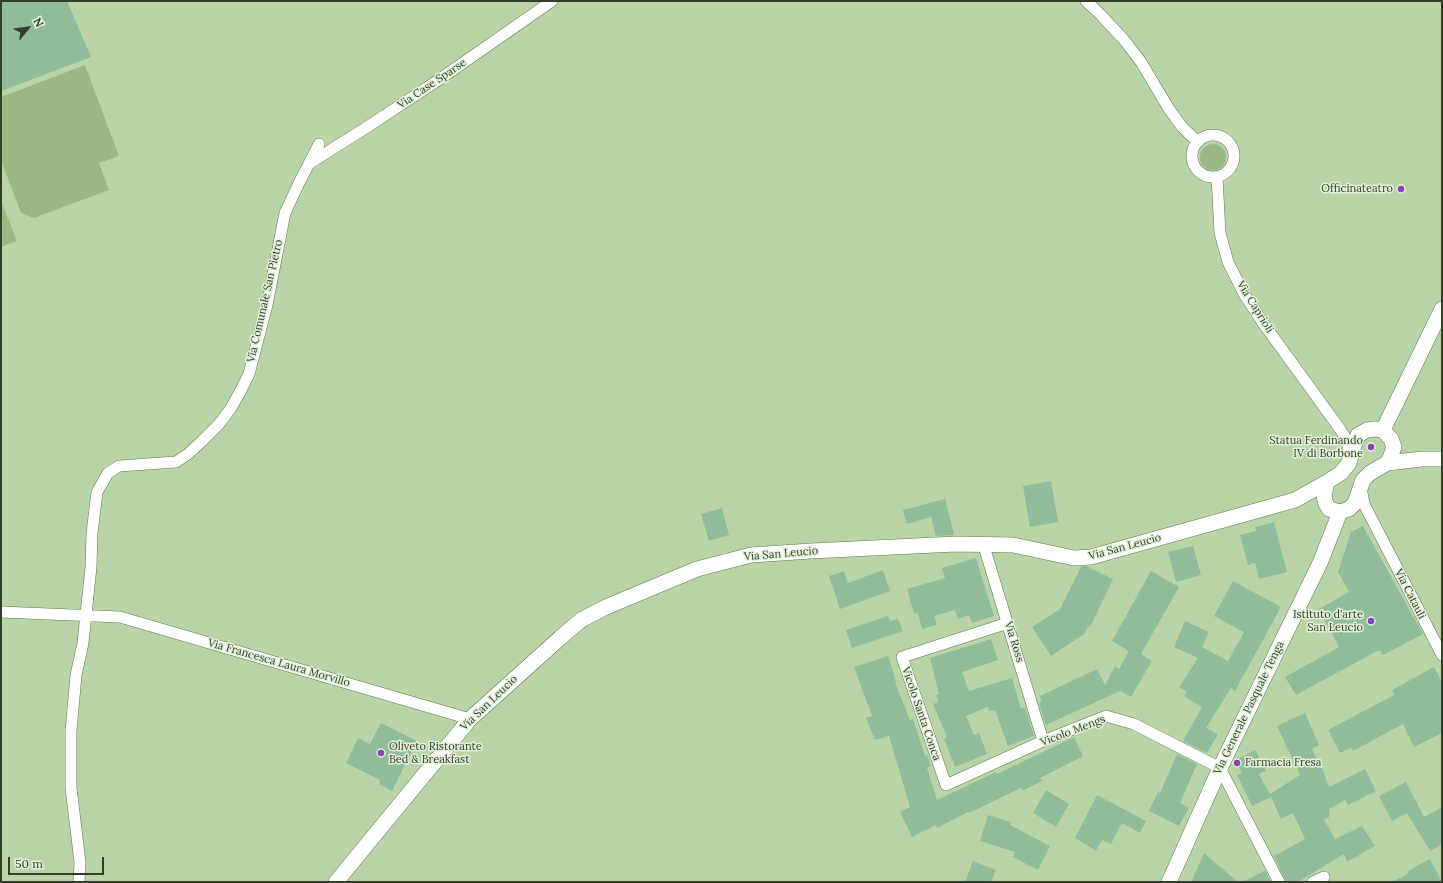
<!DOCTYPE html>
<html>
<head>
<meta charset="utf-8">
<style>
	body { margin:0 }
	#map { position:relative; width:1443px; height:883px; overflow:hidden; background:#bad4a8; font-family:Lora,serif }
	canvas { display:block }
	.frame { position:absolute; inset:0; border:2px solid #333d2c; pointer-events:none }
	.north { position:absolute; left:8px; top:8px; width:40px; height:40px; -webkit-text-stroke:3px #e3f0da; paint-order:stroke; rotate:61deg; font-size:11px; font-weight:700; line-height:16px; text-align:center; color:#333d2c }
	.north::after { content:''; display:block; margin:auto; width:14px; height:18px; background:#333d2c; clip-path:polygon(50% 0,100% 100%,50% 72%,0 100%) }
	.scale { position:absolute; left:8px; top:857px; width:96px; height:18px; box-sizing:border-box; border:2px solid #333d2c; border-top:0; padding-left:5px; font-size:12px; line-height:14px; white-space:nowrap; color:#333d2c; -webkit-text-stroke:3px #e3f0da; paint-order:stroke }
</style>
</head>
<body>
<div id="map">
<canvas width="1443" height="883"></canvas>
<div class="frame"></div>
<div class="north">N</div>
<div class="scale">50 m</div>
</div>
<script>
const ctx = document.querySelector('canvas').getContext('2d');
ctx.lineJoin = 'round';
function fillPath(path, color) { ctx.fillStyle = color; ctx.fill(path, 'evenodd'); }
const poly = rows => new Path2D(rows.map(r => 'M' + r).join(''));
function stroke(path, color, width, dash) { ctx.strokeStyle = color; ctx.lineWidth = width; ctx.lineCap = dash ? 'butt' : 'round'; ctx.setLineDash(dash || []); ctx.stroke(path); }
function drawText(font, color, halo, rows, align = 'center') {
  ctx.font = font + ' Lora,serif'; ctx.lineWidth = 3; ctx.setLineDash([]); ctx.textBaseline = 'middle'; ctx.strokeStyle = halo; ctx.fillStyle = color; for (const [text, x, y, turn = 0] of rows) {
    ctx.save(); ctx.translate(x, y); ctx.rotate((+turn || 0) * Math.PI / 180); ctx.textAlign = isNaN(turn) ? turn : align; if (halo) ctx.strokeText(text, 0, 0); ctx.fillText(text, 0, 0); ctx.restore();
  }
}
fillPath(poly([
	[85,65,119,156,99,163,109,190,34,218,21,213,1,160,1,97],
	'1200 157a13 13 0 1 1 26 0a13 13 0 1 1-26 0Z',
	[1,201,17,241,1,247]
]), '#9ab784');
fillPath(poly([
	[1,1,67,1,91,57,1,91],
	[1051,481,1058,522,1030,527,1023,486],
	[945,499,954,535,936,536,931,517,907,524,903,510],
	[722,508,729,535,709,541,701,514],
	[1274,522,1287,572,1259,579,1255,563,1248,565,1240,535,1256,531,1255,527],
	[1363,526,1423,634,1383,655,1379,650,1296,695,1285,677,1339,647,1319,609,1349,592,1338,572,1351,532],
	[1193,546,1201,575,1176,582,1168,552],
	[976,558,994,616,972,623,969,615,958,619,955,610,934,616,937,625,922,629,918,613,914,614,907,589,945,578,942,568],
	[1086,566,1113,579,1091,625,1088,627,1084,634,1051,656,1032,627,1060,609,1081,567],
	[883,570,890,591,840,609,829,576,844,571,848,583],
	[1151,571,1179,587,1141,654,1152,661,1131,697,1120,691,1046,725,1039,703,1042,701,1040,696,1097,669,1105,685,1115,666,1119,669,1129,651,1112,641],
	[1233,581,1281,607,1235,691,1231,688,1206,728,1218,734,1207,753,1183,741,1202,707,1184,696,1187,692,1179,687,1198,658,1174,647,1185,621,1209,632,1202,647,1228,661,1244,632,1214,616],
	[888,616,890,621,898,619,903,631,852,648,846,630],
	[991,639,998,660,962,672,969,691,1012,678,1021,709,1025,707,1034,736,1008,746,995,710,989,711,988,707,966,716,974,735,979,733,987,754,955,767,944,739,947,737,933,704,938,702,936,695,939,694,930,658],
	[888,656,896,681,895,682,910,720,913,719,925,756,927,755,931,766,927,768,937,800,996,772,997,774,1074,737,1083,756,1040,778,1042,781,1022,791,1021,788,969,813,968,812,937,828,936,825,912,837,900,812,910,807,889,736,875,740,866,718,872,716,854,667],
	[1434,667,1442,682,1442,733,1414,747,1403,724,1353,751,1351,748,1340,753,1328,730,1394,695,1392,690],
	[1305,713,1319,745,1312,749,1320,768,1322,768,1329,787,1365,769,1376,791,1348,805,1345,800,1329,809,1329,817,1324,820,1335,839,1362,826,1375,846,1347,862,1344,854,1298,882,1286,882,1274,856,1305,839,1293,813,1281,819,1271,797,1252,806,1237,775,1242,773,1236,760,1255,750,1266,771,1259,774,1270,794,1300,775,1277,726],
	[381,723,417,741,392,791,379,784,380,780,346,763,358,738,370,744],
	[1177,754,1197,764,1180,803,1189,808,1179,826,1149,811,1158,792,1160,793],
	[1406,782,1424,817,1442,807,1442,844,1430,851,1407,813,1392,821,1379,796],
	[1046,790,1069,804,1056,827,1033,813],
	[1097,795,1146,821,1140,833,1122,823,1111,844,1102,840,1096,851,1075,838],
	[988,815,1011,822,1010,825,1050,846,1038,870,1013,857,1015,852,980,841],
	[1204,853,1238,882,1191,882],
	[1430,859,1442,882,1392,882,1409,873,1408,871],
	[973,861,996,870,991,882,965,882],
	[1265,871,1271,882,1242,882]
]), '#91bc9c');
const street = poly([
	[1086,1,1100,14,1125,41,1141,62,1169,109,1182,127,1198,142],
	'1192 156a21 21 0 1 1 42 0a21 21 0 1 1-42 0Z',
	[310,163,364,129,437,81,552,1],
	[1217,177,1220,233,1228,262,1244,294,1263,323,1340,429,1346,439,1351,457],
	[1361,487,1364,504,1442,655],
	[983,543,1043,741],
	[1,612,120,617,470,719],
	[1008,623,902,657,946,785,1043,741,1106,716,1134,724,1220,768,1279,882],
	[79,882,80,862,71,788,71,731,76,675,83,643,91,567,92,533,97,492,108,473,119,466,176,462,188,454,202,441,219,424,231,408,241,390,249,374,267,305,285,213,299,183,319,144],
	[1313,882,1324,877]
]);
const secondary = poly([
	[1375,429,1383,430,1391,439,1394,447,1390,458,1387,463,1370,473,1363,480,1355,503,1349,509,1340,512,1329,509,1326,504,1324,496,1327,482,1341,473,1349,463,1354,445,1358,435,1367,430,1375,429],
	[1383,430,1442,309],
	[1387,463,1422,459,1442,459],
	[336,882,470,719,560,638,581,620,606,607,697,569,751,555,811,551,956,544,1013,545,1074,558,1091,557,1295,500,1327,482],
	[1169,882,1220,768,1320,563,1340,512]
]);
stroke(street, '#60774f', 12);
stroke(secondary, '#60774f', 16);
stroke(street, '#fff', 11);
stroke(secondary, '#fff', 15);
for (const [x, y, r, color] of [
	[1401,189,4,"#8e43b4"],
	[1371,447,4,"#8e43b4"],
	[1371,621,4,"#8e43b4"],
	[381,753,4,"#8e43b4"],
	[1237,763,4,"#8e43b4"]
]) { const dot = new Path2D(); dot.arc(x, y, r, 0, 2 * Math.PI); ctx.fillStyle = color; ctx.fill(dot); stroke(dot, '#e3f0da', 1.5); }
drawText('11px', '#333d2c', '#e3f0da', [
	["Via Case Sparse",432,84,-34],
	["Via Comunale San Pietro",265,301,-77],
	["Via Caprioli",1255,307,58],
	["Via San Leucio",1125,547,-15],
	["Via San Leucio",781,554,-5],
	["Via Catauli",1410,594,63],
	["Via Ross",1014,642,73],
	["Via Francesca Laura Morvillo",279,663,16],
	["Via San Leucio",489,703,-44],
	["Via Generale Pasquale Tenga",1249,708,-64],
	["Vicolo Santa Conca",921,714,71],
	["Vicolo Mengs",1073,731,-21]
]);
drawText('11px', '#333d2c', '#e3f0da', [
	["Officinateatro",1393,189],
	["Statua Ferdinando",1363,441],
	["IV di Borbone",1363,454],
	["Istituto d'arte",1363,615],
	["San Leucio",1363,628],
	["Oliveto Ristorante",389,747,"left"],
	["Bed & Breakfast",389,760,"left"],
	["Farmacia Fresa",1245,763,"left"]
], 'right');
</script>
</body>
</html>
